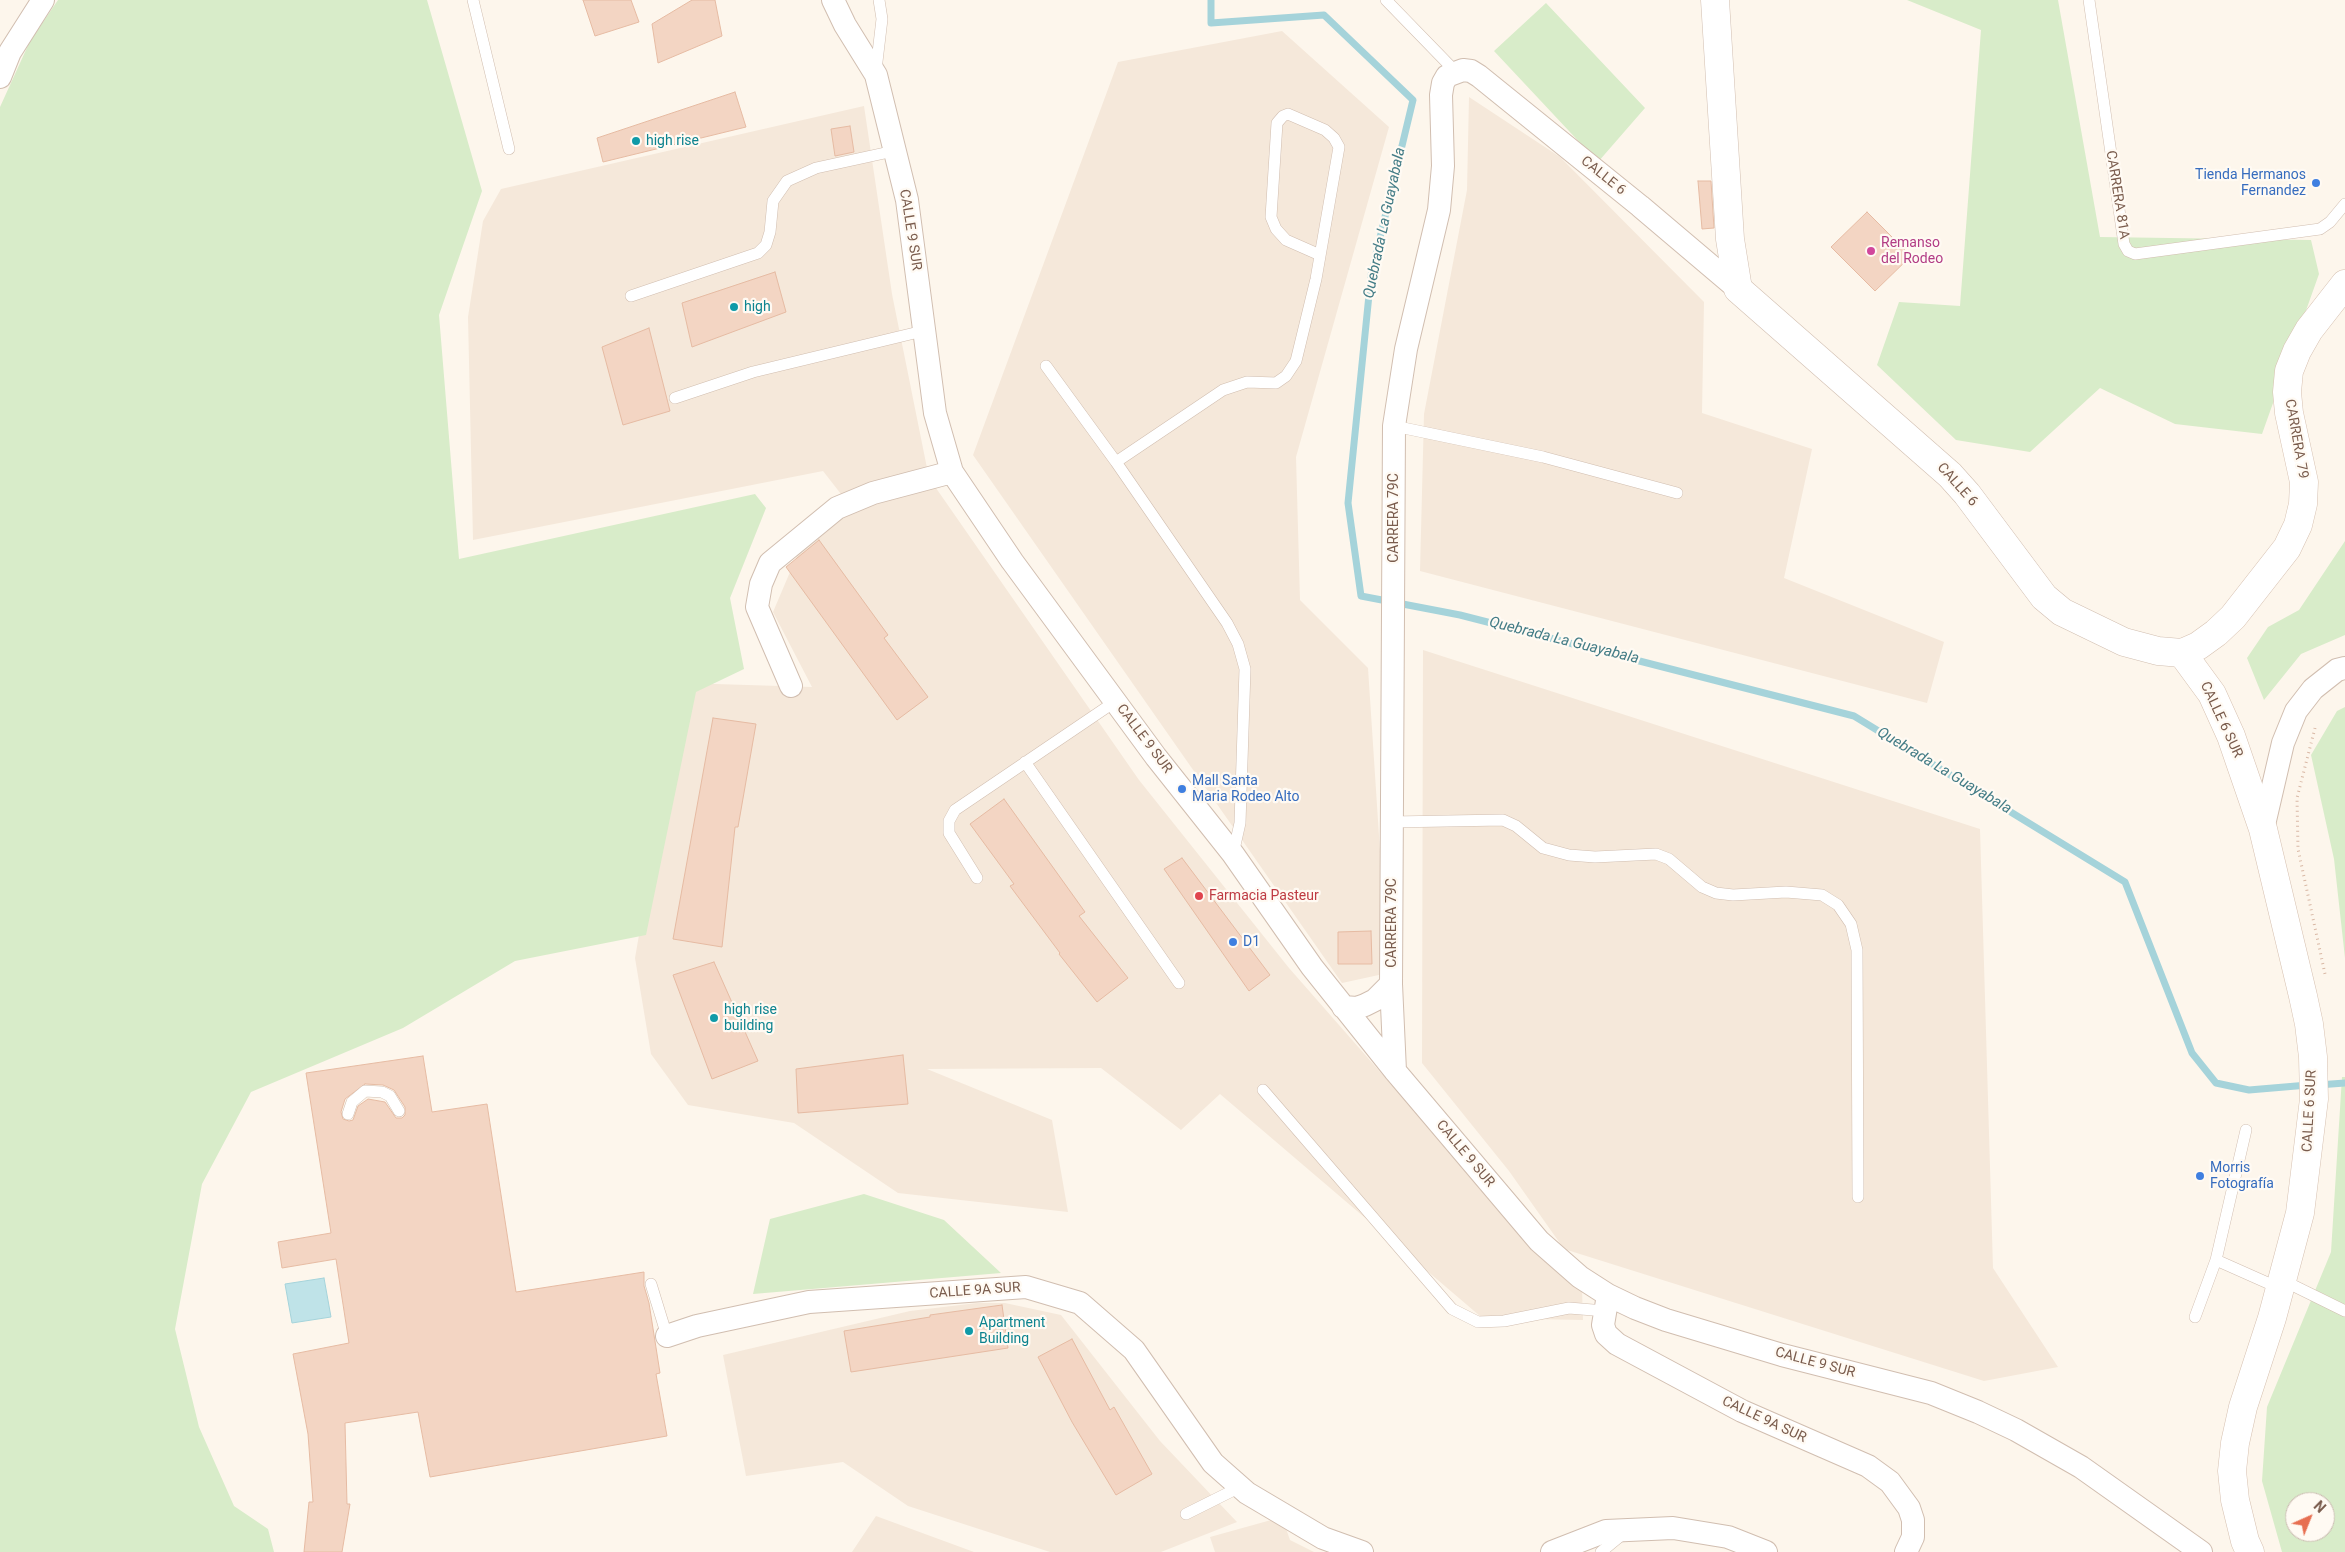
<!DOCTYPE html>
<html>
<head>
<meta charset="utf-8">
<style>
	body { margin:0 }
	#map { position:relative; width:2345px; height:1552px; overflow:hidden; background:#fdf6ec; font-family:Roboto,sans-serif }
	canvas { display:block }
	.north { position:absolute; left:2285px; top:1492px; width:50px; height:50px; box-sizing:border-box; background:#fffaf3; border:1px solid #cabbb1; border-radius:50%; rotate:44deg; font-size:14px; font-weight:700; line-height:20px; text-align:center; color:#7a5c4d }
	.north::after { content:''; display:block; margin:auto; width:18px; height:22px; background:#e76f51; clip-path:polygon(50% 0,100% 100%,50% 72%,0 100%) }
</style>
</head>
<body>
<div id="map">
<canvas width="2345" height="1552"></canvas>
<div class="north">N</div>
</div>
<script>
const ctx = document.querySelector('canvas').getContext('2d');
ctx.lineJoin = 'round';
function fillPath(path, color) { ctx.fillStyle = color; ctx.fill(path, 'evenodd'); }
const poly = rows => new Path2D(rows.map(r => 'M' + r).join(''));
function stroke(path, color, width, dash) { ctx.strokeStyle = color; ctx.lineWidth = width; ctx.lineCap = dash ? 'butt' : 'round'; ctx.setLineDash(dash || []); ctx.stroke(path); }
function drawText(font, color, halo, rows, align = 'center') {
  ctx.font = font + ' Roboto,sans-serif'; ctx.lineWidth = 4.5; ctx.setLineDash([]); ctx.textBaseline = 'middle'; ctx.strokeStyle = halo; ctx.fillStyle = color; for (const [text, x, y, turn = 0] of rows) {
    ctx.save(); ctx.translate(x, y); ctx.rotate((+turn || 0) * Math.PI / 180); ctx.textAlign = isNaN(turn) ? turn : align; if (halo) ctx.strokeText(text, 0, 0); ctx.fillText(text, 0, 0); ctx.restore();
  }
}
fillPath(poly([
	[1282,31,1389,127,1296,457,1300,600,1368,668,1388,973,1342,983,973,455,1118,62],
	[1469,97,1560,157,1704,302,1702,413,1812,449,1784,578,1944,642,1927,703,1420,571,1424,414,1467,190],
	[864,106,892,294,929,478,1139,780,1289,968,1531,1244,1582,1289,1583,1320,1530,1319,1487,1322,1220,1094,1181,1130,1101,1068,927,1069,1052,1120,1068,1212,898,1193,794,1123,688,1105,651,1054,635,958,683,683,812,687,773,612,810,525,848,503,823,471,473,540,468,317,483,221,501,189],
	[1423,650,1980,829,1993,1268,2058,1367,1984,1381,1564,1249,1509,1171,1422,1063],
	[977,1303,1005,1303,1061,1315,1160,1441,1237,1522,1161,1552,1050,1552,908,1506,843,1462,746,1476,723,1355,910,1311],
	[876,1516,974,1552,852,1552],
	[1282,1517,1290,1540,1314,1552,1215,1552,1210,1537]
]), '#f5e8da');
fillPath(poly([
	[58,0,427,0,482,191,439,315,459,559,755,494,766,508,730,598,744,669,696,692,646,935,515,961,403,1028,251,1092,202,1184,175,1329,199,1427,234,1506,268,1529,274,1552,0,1552,0,107,30,41],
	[1907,0,2058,0,2100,237,2311,240,2319,274,2262,434,2175,424,2100,388,2030,452,1956,440,1877,365,1899,302,1960,306,1981,30],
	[1546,3,1645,108,1598,162,1494,51],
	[2345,541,2345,635,2301,654,2264,700,2247,658,2268,627,2299,610],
	[2345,707,2345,958,2334,859,2311,755,2337,711],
	[2342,1077,2345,1077,2345,1552,2282,1552,2262,1481,2267,1407,2331,1252],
	[2295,1502,2325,1502,2325,1532,2295,1532],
	[864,1194,944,1220,1001,1273,753,1294,770,1219]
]), '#d8ecc9');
const water = poly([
	[324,1278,331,1317,292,1323,285,1284,324,1278]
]);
fillPath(water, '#bfe3e8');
stroke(water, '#a5d3da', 1);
stroke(poly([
	[1211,0,1211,23,1324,15,1413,100,1371,275,1348,503,1361,596,1460,615,1854,716,2125,882,2192,1053,2216,1083,2249,1090,2308,1085],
	[2318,1085,2345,1083]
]), '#a5d3da', 7);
const building = poly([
	[583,0,631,0,639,22,595,36,583,0],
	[692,0,715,0,722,36,658,63,652,24,692,0],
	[735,92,746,127,603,162,597,138,735,92],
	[850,126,854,152,835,156,831,129,850,126],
	[1698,181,1711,181,1714,228,1702,229,1698,181],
	[1867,212,1911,256,1875,291,1831,247,1867,212],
	[775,272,786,312,692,347,682,303,775,272],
	[649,328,670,411,623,425,602,347,649,328],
	[819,540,888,635,884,638,928,697,897,720,786,567,819,540],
	[713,718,756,724,738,827,735,827,722,947,673,939,713,718],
	[1004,799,1085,912,1079,916,1128,978,1097,1002,1059,954,1060,953,1010,886,1014,884,970,824,1004,799],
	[1182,858,1270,975,1249,991,1164,869,1182,858],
	[1371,931,1372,964,1338,964,1338,932,1371,931],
	[714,962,758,1061,712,1079,673,975,714,962],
	[903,1055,908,1104,798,1113,796,1069,903,1055],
	[423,1056,432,1112,487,1104,516,1292,644,1272,644,1286,649,1303,660,1373,656,1374,667,1436,430,1477,418,1412,345,1423,347,1504,350,1504,342,1552,304,1552,309,1502,313,1502,308,1434,293,1354,349,1343,336,1259,282,1268,278,1242,331,1233,306,1073,423,1056],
	[365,1084,383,1085,394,1090,405,1107,405,1115,402,1118,396,1118,385,1102,368,1099,358,1106,353,1120,349,1121,343,1119,341,1112,345,1099,365,1084],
	[1002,1305,1008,1348,851,1372,844,1331,930,1317,930,1315,1002,1305],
	[1072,1339,1110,1410,1114,1407,1152,1474,1116,1495,1072,1422,1038,1357,1072,1339]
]);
fillPath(building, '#f3d5c3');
stroke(building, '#e6bba3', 1);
const service = poly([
	[473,0,509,149],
	[1386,0,1455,71],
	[2089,0,2124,244,2128,251,2135,254,2320,229,2330,222,2345,204],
	[876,70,882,19,879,0],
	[631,296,758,253,766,245,770,232,773,201,787,181,816,168,894,151],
	[1046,366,1116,462,1227,623,1238,644,1245,669,1240,823,1233,854],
	[675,398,753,372,923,331],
	[1394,426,1543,457,1677,493],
	[1116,462,1223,390,1247,382,1276,383,1286,376,1296,361,1316,279,1339,147,1334,138,1325,130,1288,114,1283,116,1277,123,1271,217,1276,229,1286,240,1320,255],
	[1025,762,1179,983],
	[1392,822,1503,820,1516,826,1543,848,1569,855,1595,857,1656,854,1669,859,1702,887,1716,893,1733,895,1786,892,1822,895,1838,905,1851,924,1857,950,1858,1197],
	[977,878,949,833,949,821,955,810,1116,701],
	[1263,1090,1452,1309,1478,1322,1504,1321,1569,1308,1605,1311],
	[348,1114,352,1102,365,1091,382,1092,390,1096,399,1111],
	[2246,1130,2216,1260,2279,1288],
	[2282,1280,2345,1311],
	[651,1284,667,1336],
	[2195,1317,2216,1260],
	[1186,1514,1240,1487],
	[1601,1552,1624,1533]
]);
const minor = poly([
	[833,0,845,25,876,75,907,200,935,413,952,472,1012,561,1156,757,1233,854,1312,967,1395,1071,1539,1241,1580,1277,1608,1295,1635,1308,1666,1320,1782,1355,1931,1393,1978,1412,2016,1430,2081,1467,2201,1552],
	[0,77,10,52,43,0],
	[791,686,757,607,761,584,770,563,837,508,873,493,952,472],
	[2263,829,2283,743,2296,711,2313,689,2337,670,2345,668],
	[1343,1007,1357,1008,1365,1005,1375,1000,1391,984],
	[1395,1071,1391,984,1394,426,1406,349,1439,210,1443,166,1441,95,1443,83,1447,76,1463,70,1471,71,1479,76,1640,206,1738,289],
	[1608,1295,1603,1325,1606,1334,1617,1344,1742,1411,1868,1466,1890,1482,1909,1508,1913,1520,1913,1537,1906,1552],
	[667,1336,697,1326,809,1302,1026,1287,1080,1303,1134,1350,1213,1463,1247,1493,1323,1538,1362,1552],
	[1552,1552,1606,1531,1673,1528,1728,1537,1766,1552]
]);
const tertiary = poly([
	[1715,0,1730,239,1738,289,1950,475,1967,494,2044,597,2062,612,2124,642,2158,651,2182,653]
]);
const secondary = poly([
	[2250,1552,2245,1541,2235,1500,2232,1471,2235,1443,2243,1407,2272,1318,2300,1213,2314,1099,2313,1057,2309,1024,2303,996,2263,829,2231,736,2212,694,2182,653,2198,646,2216,633,2233,617,2287,548,2298,525,2303,504,2304,482,2289,413,2287,392,2289,371,2297,351,2309,330,2345,284]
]);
stroke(service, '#d1beb0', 12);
stroke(minor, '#d1beb0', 24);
stroke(tertiary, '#d1beb0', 29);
stroke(secondary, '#d6c0b0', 29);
stroke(poly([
	[2315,728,2297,798,2298,849,2325,974]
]), '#d9b8a5', 3, [1, 4]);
stroke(service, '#fff', 11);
stroke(minor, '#fff', 22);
stroke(tertiary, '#fff', 28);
stroke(secondary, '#fff', 28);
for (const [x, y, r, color] of [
	[636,141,5,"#0f9aa8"],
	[2316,183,5,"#3f7fe0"],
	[1871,251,5,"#d1479c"],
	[734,307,5,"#0f9aa8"],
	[1182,789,5,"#3f7fe0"],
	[1199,896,5,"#e0444e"],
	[1233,942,5,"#3f7fe0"],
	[714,1018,5,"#0f9aa8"],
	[2200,1176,5,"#3f7fe0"],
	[969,1331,5,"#0f9aa8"]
]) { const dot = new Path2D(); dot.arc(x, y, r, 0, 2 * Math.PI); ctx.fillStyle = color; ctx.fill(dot); stroke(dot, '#fffaf3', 2); }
drawText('14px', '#0d838f', '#fffaf3', [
	["high rise",646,141],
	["high",744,307],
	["high rise",724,1010],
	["building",724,1026],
	["Apartment",979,1323],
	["Building",979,1339]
], 'left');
drawText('14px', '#366cbe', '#fffaf3', [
	["Tienda Hermanos",2306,175,"right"],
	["Fernandez",2306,191,"right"],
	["Mall Santa",1192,781],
	["Maria Rodeo Alto",1192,797],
	["D1",1243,942],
	["Morris",2210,1168],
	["Fotografía",2210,1184]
], 'left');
drawText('14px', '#7a5c4d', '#fffaf3', [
	["CALLE 6",1603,176,39],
	["CARRERA 81A",2117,195,81],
	["CALLE 9 SUR",910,230,81],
	["CARRERA 79",2296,439,80],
	["CALLE 6",1957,485,48],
	["CARRERA 79C",1394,518,-90],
	["CALLE 6 SUR",2221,720,65],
	["CALLE 9 SUR",1144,739,53],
	["CARRERA 79C",1392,923,-90],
	["CALLE 6 SUR",2310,1111,-87],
	["CALLE 9 SUR",1465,1154,50],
	["CALLE 9A SUR",975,1291,-4],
	["CALLE 9 SUR",1815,1363,15],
	["CALLE 9A SUR",1764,1420,25]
]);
drawText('14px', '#b23c85', '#fffaf3', [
	["Remanso",1881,243],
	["del Rodeo",1881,259]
], 'left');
drawText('14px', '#be3a42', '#fffaf3', [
	["Farmacia Pasteur",1209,896]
], 'left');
drawText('italic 15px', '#437c86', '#fffaf3', [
	["Quebrada La Guayabala",1385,223,-78],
	["Quebrada La Guayabala",1564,641,14],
	["Quebrada La Guayabala",1944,771,31]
]);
</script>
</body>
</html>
